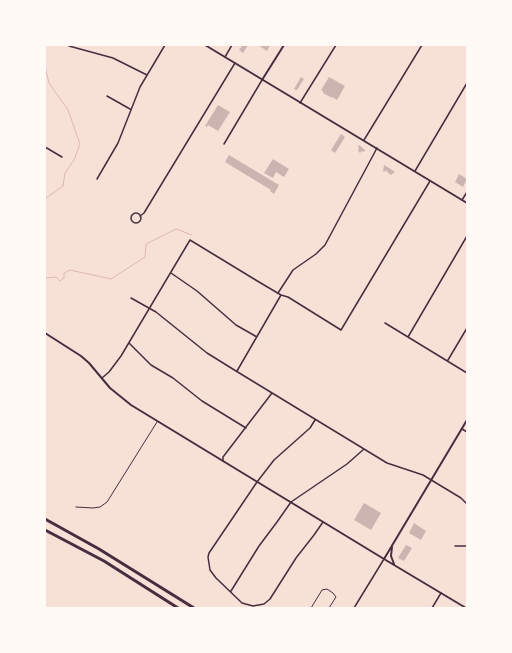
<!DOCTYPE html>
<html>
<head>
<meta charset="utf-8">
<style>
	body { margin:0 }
	#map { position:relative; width:512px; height:653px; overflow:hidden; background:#f7e1d7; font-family:"DM Sans",sans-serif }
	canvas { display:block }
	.frame { position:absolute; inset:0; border:46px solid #fffaf5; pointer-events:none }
</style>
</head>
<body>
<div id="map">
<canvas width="512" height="653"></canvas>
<div class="frame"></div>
</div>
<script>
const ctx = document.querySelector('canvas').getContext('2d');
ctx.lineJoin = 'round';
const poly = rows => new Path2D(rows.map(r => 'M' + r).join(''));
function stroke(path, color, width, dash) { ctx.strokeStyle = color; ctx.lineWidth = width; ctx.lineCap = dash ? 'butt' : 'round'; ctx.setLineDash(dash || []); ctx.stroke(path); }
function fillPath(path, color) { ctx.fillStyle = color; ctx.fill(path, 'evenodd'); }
stroke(poly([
	[45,66,49,83,68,110,80,144,74,160,65,173,63,186,46,198,45,204],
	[45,278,56,277,60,281,64,278,64,273,70,270,111,279,145,257,146,244,176,229,192,235]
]), '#dcb8b0', 1);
fillPath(poly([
	[243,45,248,45,243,53,239,50],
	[258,45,270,45,267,51],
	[301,77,304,79,297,90,294,89],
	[329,77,345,86,337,100,332,97,332,98,323,93,323,91,321,90],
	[218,105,230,112,218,131,208,125,207,127,205,126],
	[341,134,345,137,335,153,331,150],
	[359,145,365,150,364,152,362,151,360,153,358,151,359,149,358,147],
	[229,155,279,185,274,194,270,191,271,190,225,162],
	[273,159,289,169,284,177,276,172,273,178,264,173],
	[384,165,389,168,395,172,391,175,385,170,385,172,383,171],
	[459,174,467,179,463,187,455,182],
	[364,503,381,513,371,530,354,520],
	[414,523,426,531,421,540,409,533],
	[406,545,412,548,404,561,398,558]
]), '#ccb4b1');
stroke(poly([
	[76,507,93,508,100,507,107,502,157,422],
	[311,608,322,590,327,589,333,593,336,597,329,608]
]), '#4a2c40', 1);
stroke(poly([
	[69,46,113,58,147,75],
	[225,57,232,45],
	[107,96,130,109],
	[300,103,336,45],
	[364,140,422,45],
	[224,144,262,80],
	[45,147,62,157],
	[415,171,467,83],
	[97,179,118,143,140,87,165,45],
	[462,200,467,192],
	'131 218a5 5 0 1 1 10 0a5 5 0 1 1-10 0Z',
	[140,216,144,213,235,63],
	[171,273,197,291,236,325,257,337],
	[278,293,293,270,316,254,325,245,377,148],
	[131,298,156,312,207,353,236,371,387,463,423,475,461,498,467,504],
	[385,323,467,373],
	[408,337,467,236],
	[129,343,151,365,173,378,202,401,246,428],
	[448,360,467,328],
	[237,371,281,295],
	[102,378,109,372,121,356,190,240,259,282,281,295,288,297,341,330,430,181],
	[315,420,310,428,274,460,257,482,209,553,208,557,210,570,216,578,242,603,253,606,264,604,270,599,296,558,314,535,323,522],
	[462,429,467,432],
	[223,461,223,457,272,393],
	[455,546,467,546],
	[231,591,259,546,277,522,291,502,347,464,364,449],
	[354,608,384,559],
	[432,608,441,593]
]), '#4a2c40', 1.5);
stroke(poly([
	[262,80,284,45],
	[45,333,81,356,89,363,110,388,131,405,384,559]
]), '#4a2c40', 2);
stroke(poly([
	[205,45,467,203],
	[392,547,391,556,394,564],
	[466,608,384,559,467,420]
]), '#4a2c40', 2);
stroke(poly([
	[45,519,99,549,194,608],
	[45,530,104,561,178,608]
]), '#4a2c40', 3);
</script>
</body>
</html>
